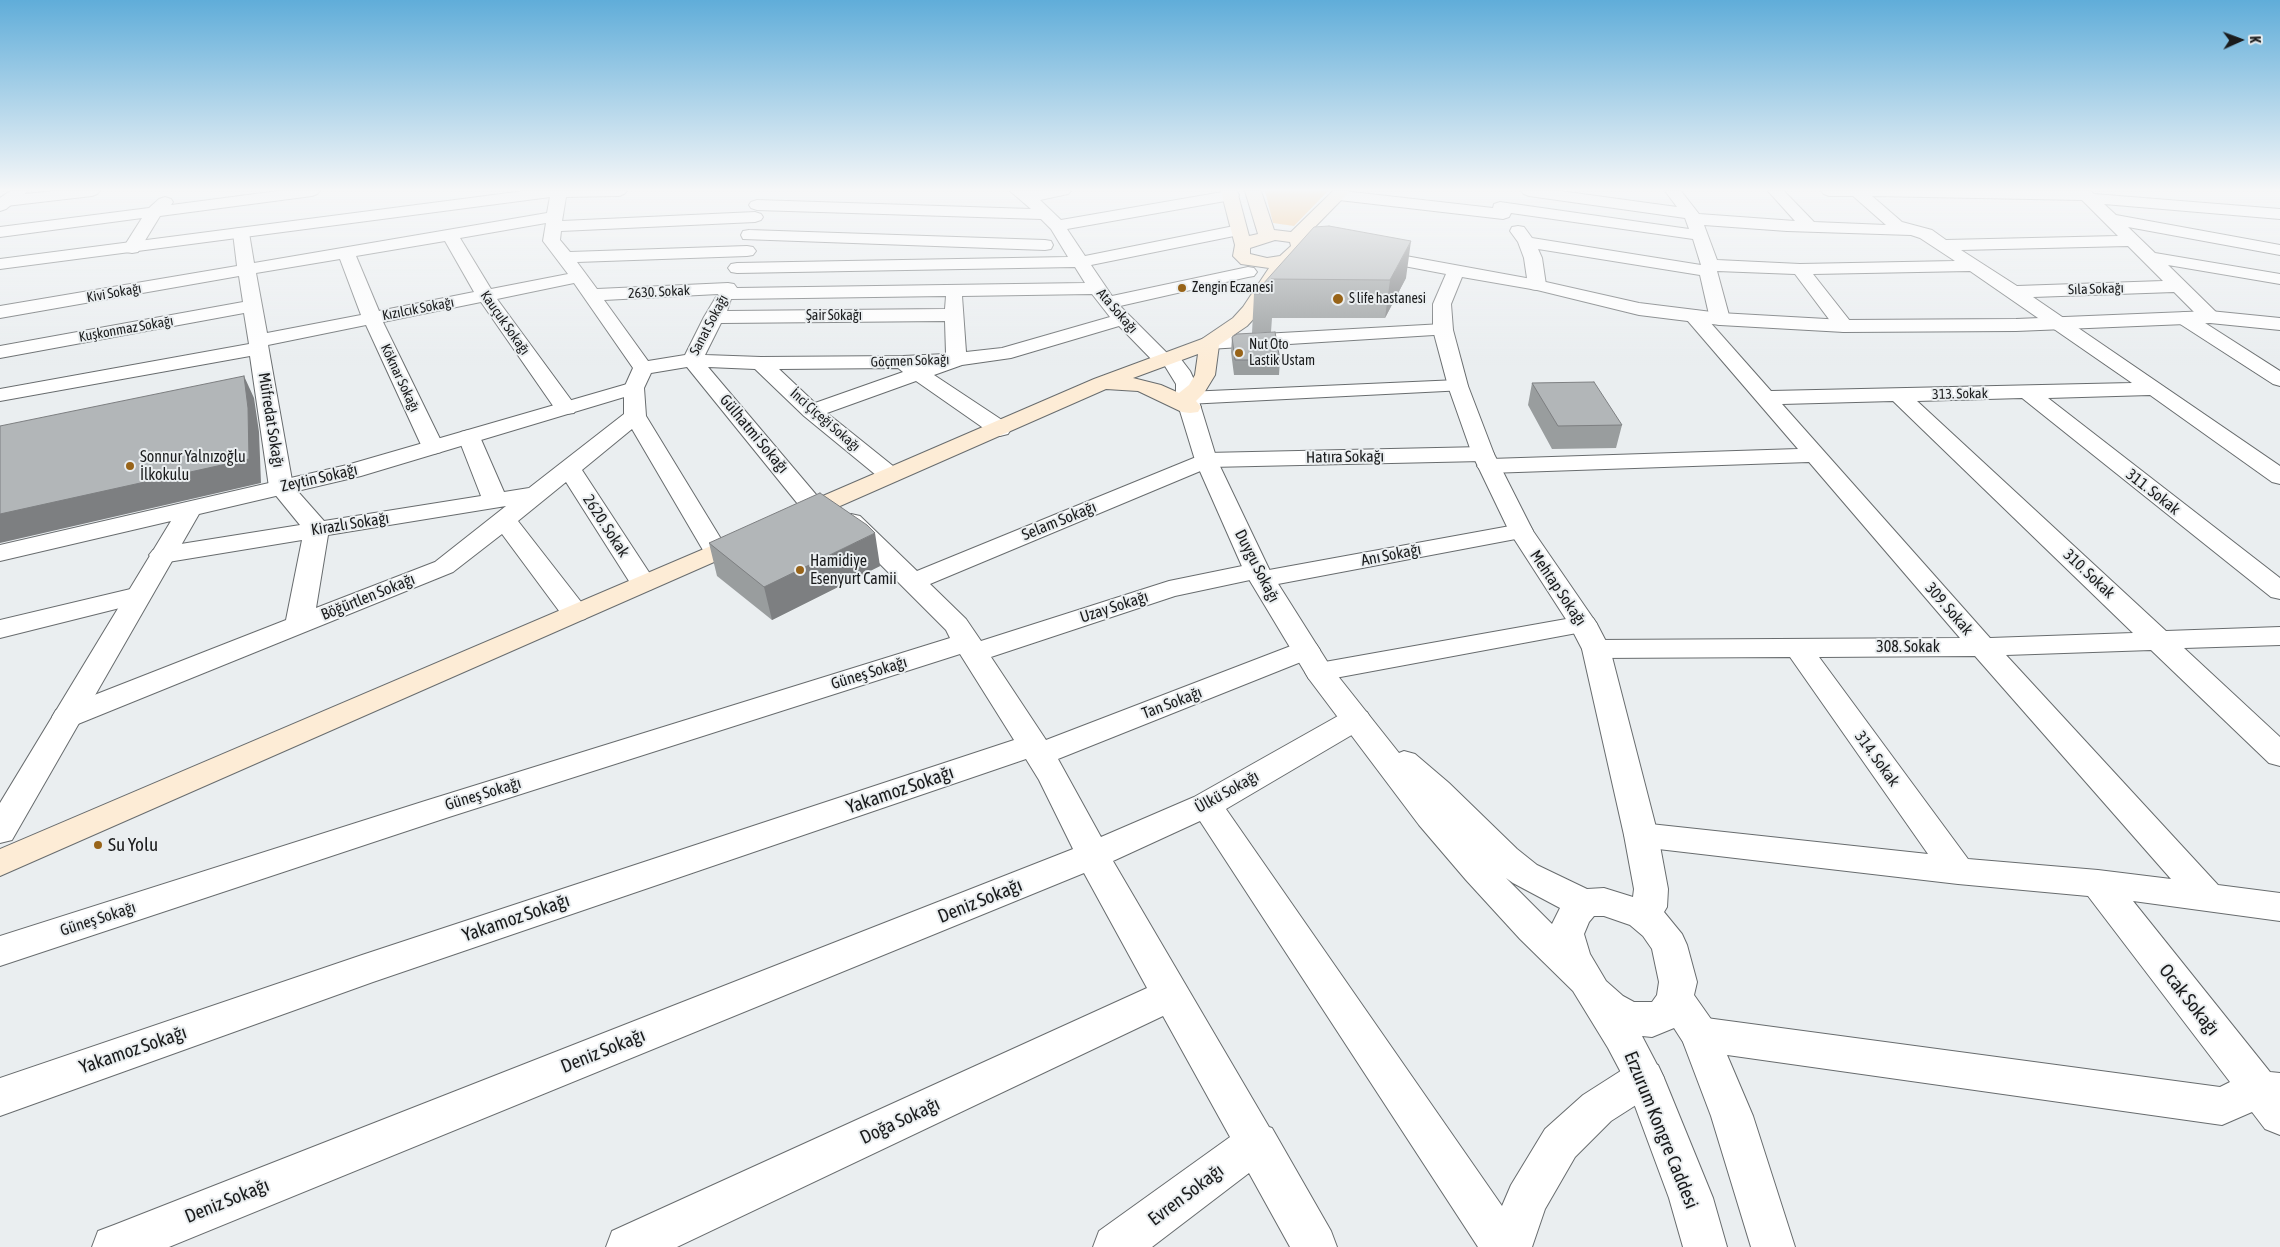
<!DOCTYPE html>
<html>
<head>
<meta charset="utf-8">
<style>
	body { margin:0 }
	#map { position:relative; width:2280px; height:1247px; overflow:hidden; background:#eaeef0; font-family:"Asap Condensed",sans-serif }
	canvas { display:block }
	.north { position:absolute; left:2215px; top:15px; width:50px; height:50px; -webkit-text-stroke:4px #eaeef0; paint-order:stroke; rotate:88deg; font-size:14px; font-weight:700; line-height:20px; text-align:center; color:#1a1b1c }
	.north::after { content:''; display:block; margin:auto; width:18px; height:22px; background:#1a1b1c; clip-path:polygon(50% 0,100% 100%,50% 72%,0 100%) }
</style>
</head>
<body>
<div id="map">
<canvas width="2280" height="1247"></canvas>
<div class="north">K</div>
</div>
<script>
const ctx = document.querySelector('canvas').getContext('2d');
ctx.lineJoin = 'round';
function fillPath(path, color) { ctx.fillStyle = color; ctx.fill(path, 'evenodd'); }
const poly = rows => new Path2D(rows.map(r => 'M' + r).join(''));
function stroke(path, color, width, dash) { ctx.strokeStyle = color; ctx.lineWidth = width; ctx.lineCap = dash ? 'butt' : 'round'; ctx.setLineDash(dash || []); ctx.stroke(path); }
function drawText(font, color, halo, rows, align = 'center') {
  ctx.font = font + ' "Asap Condensed",sans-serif'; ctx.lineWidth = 4; ctx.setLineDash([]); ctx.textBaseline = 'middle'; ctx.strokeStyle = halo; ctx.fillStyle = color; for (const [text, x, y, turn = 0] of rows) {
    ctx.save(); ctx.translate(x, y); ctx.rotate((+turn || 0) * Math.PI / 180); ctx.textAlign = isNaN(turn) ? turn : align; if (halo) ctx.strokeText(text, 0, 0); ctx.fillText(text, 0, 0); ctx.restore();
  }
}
fillPath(poly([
	[1265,191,1328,191,1294,226,1273,223]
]), '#f6be7a');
const minor = poly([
	[54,191,100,191,97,194,92,196,6,206,0,204,0,198,6,196,54,191],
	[278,191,320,191,317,194,312,196,160,216,138,252,132,253,126,252,123,248,142,218,0,237,0,227,149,208,159,199,165,197,171,199,173,202,171,205,278,191],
	[551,191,627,191,624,194,619,196,566,197,562,221,755,212,761,214,763,217,761,220,755,222,561,231,560,240,570,252,747,246,753,247,756,251,753,255,747,256,577,262,597,289,728,283,734,284,737,288,1085,283,1075,267,737,273,731,272,728,268,731,264,737,263,1068,257,1051,229,1041,219,757,210,751,208,749,205,751,202,757,200,1031,209,1010,191,1071,191,1068,194,1040,200,1061,220,1228,191,1237,192,1239,195,1237,198,1231,200,1067,229,1085,256,1239,225,1245,226,1247,230,1245,234,1239,235,1091,265,1112,296,1248,267,1254,268,1257,272,1254,276,1248,277,1120,306,1170,356,1173,360,1170,364,1163,366,1156,364,1119,326,1011,358,962,365,934,375,1008,424,1011,429,1008,434,1000,436,992,434,916,381,827,413,898,470,902,475,898,480,890,482,882,480,804,416,755,369,708,367,824,504,827,509,824,514,815,516,806,514,687,367,651,373,644,388,646,416,729,552,725,557,716,560,707,557,632,429,582,470,656,583,652,589,643,591,634,589,566,482,518,521,585,607,589,613,585,619,575,621,565,619,502,534,453,572,78,724,67,727,56,724,52,717,56,710,286,620,302,540,162,563,153,560,149,555,153,550,162,547,300,525,269,487,250,356,0,401,0,389,249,344,244,313,0,358,0,346,243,302,239,276,0,318,0,306,237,266,233,233,235,229,241,228,247,229,249,233,254,263,547,213,551,191],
	[546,223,543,241,568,274,491,289,460,238,546,223],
	[445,241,474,292,379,311,356,256,445,241],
	[340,259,361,315,267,333,256,273,340,259],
	[574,283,633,368,624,388,624,414,529,488,504,492,480,437,477,432,469,430,461,432,458,437,481,496,324,521,293,486,268,345,366,325,422,447,425,452,433,454,441,452,444,447,383,322,481,302,558,413,566,414,574,413,577,408,497,299,574,283],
	[718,294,719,296,716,297,704,317,685,355,648,361,604,300,718,294],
	[1092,294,1110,317,1002,348,966,352,962,296,1092,294],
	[946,296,945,309,727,311,731,299,946,296],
	[945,321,946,354,903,356,761,357,705,355,721,323,945,321],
	[898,368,903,372,815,403,779,369,898,368],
	[506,506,435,562,316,608,328,535,506,506],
	[1343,191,1493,208,1494,204,1500,202,1689,229,1685,218,1529,196,1524,194,1521,191,1560,191,1677,207,1665,191,1681,191,1699,214,1795,221,1768,191,1784,191,1814,222,1886,225,1853,196,1829,196,1824,194,1821,191,2091,191,2094,194,2280,209,2280,219,2104,204,2116,215,2280,245,2280,255,2128,227,2155,253,2280,274,2280,284,2168,265,2217,313,2219,317,2217,321,2210,323,2203,321,2174,292,2033,297,2280,466,2280,484,2272,482,2150,395,2048,398,2280,578,2280,599,2271,597,2022,398,1917,401,2166,631,2280,627,2280,645,2184,648,2280,737,2280,766,2269,763,2151,650,2006,655,2218,885,2280,893,2280,921,2133,901,2270,1072,2280,1073,2280,1135,2265,1129,2252,1112,2222,1125,1699,1051,1685,1046,1680,1034,1685,1022,1699,1017,2220,1087,2230,1082,2088,896,1958,884,1641,847,1629,844,1624,835,1629,826,1641,823,1928,854,1790,657,1596,658,1586,655,1582,649,1586,643,1596,640,1960,638,1809,462,1489,473,1481,471,1477,466,1482,461,1210,467,930,584,966,619,981,641,1169,581,1257,563,1266,565,1269,570,1521,524,1530,526,1533,531,1530,536,1521,538,1262,587,1253,585,1250,580,1175,596,991,657,1046,740,1296,644,1306,641,1316,644,1320,650,1316,656,1058,759,1101,837,1194,797,1345,712,1356,709,1367,712,1371,719,1367,726,1226,809,1502,1206,1511,1185,1545,1129,1583,1095,1630,1065,1644,1060,1658,1065,1664,1078,1658,1091,1611,1121,1575,1157,1545,1209,1532,1247,1478,1247,1200,821,1113,861,1269,1127,1272,1128,1331,1231,1337,1247,1290,1247,1249,1173,1152,1247,1093,1247,1099,1231,1230,1137,1163,1016,677,1247,606,1247,612,1231,1147,988,1084,873,169,1247,92,1247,98,1231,114,1225,1073,849,1039,780,1026,759,373,982,0,1116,0,1078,362,955,1014,740,960,654,449,817,0,966,0,936,425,801,950,638,946,630,842,526,839,521,842,516,851,514,860,516,917,571,1206,453,1483,447,1491,449,1494,454,1490,459,1798,449,1687,320,1685,316,1687,312,1694,310,1701,312,1771,391,2132,383,1970,271,1813,274,1854,326,1851,330,1844,332,1837,330,1795,274,1717,271,1730,319,1727,323,1720,325,1713,323,1710,319,1700,275,1538,249,1542,258,1546,285,1543,289,1537,290,1531,289,1528,285,1524,258,1518,242,1510,231,1512,227,1518,226,1524,227,1532,238,1701,265,1693,239,1511,213,1509,217,1503,219,1339,200,1333,198,1331,195,1333,192,1343,191],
	[1872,196,2082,200,2118,236,1946,240,1932,230,1902,222,1872,196],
	[1704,225,1787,231,1911,235,1920,238,1955,261,1800,264,1717,260,1704,225],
	[2128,246,2163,281,2017,286,1961,250,2128,246],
	[1893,401,2133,633,1990,638,1782,404,1893,401],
	[1975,656,2171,879,2098,870,1968,859,1819,657,1975,656],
	[749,230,1045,240,1051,241,1053,245,1051,249,1045,250,743,239,741,235,743,231,749,230],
	[2184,312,2191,314,2280,371,2280,386,2273,384,2177,322,2175,318,2177,314,2184,312],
	[1443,324,1450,326,1453,330,1450,334,1209,349,1202,347,1199,343,1202,339,1209,337,1443,324],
	[1458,380,1465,382,1468,386,1465,390,1187,404,1179,403,1176,398,1179,393,1187,392,1458,380],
	[139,587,148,589,152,595,148,601,0,638,0,620,139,587],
	[1583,616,1593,618,1597,624,1593,630,1319,681,1309,679,1305,672,1309,665,1319,663,1583,616]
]);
const tertiary = poly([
	[10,191,28,191,6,209,0,211,0,198,10,191],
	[524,191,566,191,563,194,558,196,0,269,0,259,524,191],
	[1373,250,1537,280,1639,303,1720,313,1844,320,2016,319,2210,311,2280,318,2280,330,2210,323,2016,331,1844,332,1720,325,1639,315,1537,290,1462,277,1451,304,1453,330,1468,386,1494,454,1533,531,1597,624,1610,649,1658,835,1668,889,1667,907,1664,912,1682,934,1687,945,1697,982,1694,995,1713,1022,1753,1116,1795,1247,1751,1247,1711,1116,1683,1042,1674,1028,1652,1037,1642,1036,1664,1078,1713,1198,1727,1247,1683,1247,1669,1198,1626,1082,1608,1048,1573,991,1520,939,1466,880,1419,825,1309,679,1244,571,1195,460,1176,398,1176,384,1160,358,1163,354,1170,352,1177,354,1190,371,1196,384,1198,398,1217,460,1270,571,1330,666,1399,753,1404,751,1415,754,1449,783,1517,849,1537,865,1587,889,1604,888,1633,897,1634,889,1624,835,1582,649,1569,624,1509,531,1472,454,1448,386,1433,330,1433,304,1446,274,1367,259,1364,255,1367,251,1373,250],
	[1506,878,1513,883,1560,908,1552,924,1506,878],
	[1594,916,1604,916,1630,925,1643,936,1652,949,1659,982,1657,995,1652,1002,1634,1002,1623,996,1606,981,1590,954,1584,934,1589,922,1594,916],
	[634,382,641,384,644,388,641,392,361,476,199,514,12,840,0,843,0,803,171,521,0,561,0,545,347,465,634,382]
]);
const secondary = poly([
	[1221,191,1237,191,1249,236,1258,234,1245,191,1261,191,1274,230,1291,232,1333,191,1350,191,1305,237,1309,247,1283,273,1258,314,1247,326,1219,345,1215,375,1204,393,1196,401,1201,407,1198,412,1190,413,1182,412,1138,391,1106,389,806,521,797,523,788,521,785,516,788,511,1094,379,1202,339,1233,318,1243,307,1269,268,1241,264,1233,256,1235,245,1221,191],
	[1275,240,1290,242,1291,246,1280,256,1267,258,1250,254,1250,248,1275,240],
	[1198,354,1195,375,1189,385,1179,393,1161,385,1133,378,1198,354],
	[746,531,755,534,759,539,755,544,0,876,0,849,746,531]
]);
stroke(minor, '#686c6e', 2);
stroke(tertiary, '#686c6e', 2);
stroke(secondary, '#686c6e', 2);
fillPath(minor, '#fff');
fillPath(tertiary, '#fff');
fillPath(secondary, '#fdecd6');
fillPath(poly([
	[1329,226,1406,278,1385,318,1272,318,1271,332,1252,333,1254,294],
	[1232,337,1280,360,1279,375,1234,375,1231,352],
	[1532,383,1622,425,1616,448,1552,449,1528,405],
	[709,543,880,566,772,620,717,576]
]), '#999d9e');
fillPath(poly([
	[1411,241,1406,278,1385,318,1390,280],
	[244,376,254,398,259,432,261,483,0,543,0,514],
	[875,533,880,566,772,620,764,587]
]), '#7d7f81');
const building = poly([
	[1329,226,1411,241,1390,280,1271,279,1273,293,1254,294,1314,227,1329,226],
	[1275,332,1280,360,1235,360,1232,337,1237,334,1275,332],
	[244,376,248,408,249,459,0,514,0,426,244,376],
	[1594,382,1622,425,1558,426,1532,383,1594,382],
	[820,493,867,525,875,533,764,587,709,543,820,493]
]);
fillPath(building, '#b2b6b8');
stroke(building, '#7d7f81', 1);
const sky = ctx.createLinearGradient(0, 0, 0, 365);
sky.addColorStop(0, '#60add9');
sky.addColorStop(0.52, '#f6f7f8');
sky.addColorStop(1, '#f6f7f800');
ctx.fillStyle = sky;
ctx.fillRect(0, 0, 2280, 365);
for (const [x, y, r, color] of [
	[1182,288,5,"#986419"],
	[1338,299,6,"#986419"],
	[1239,353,5,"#986419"],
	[130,466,5,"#986419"],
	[800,570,5,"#986419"],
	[98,845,5,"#986419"]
]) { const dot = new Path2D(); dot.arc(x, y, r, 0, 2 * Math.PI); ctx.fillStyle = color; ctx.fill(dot); stroke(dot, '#eaeef0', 2); }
drawText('14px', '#1a1b1c', '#eaeef0', [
	["Zengin Eczanesi",1192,288],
	["S life hastanesi",1349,299],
	["Nut Oto",1249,345],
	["Lastik Ustam",1249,361]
], 'left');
drawText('14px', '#1a1b1c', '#eaeef0', [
	["Sıla Sokağı",2096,289,-2],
	["2630. Sokak",659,292,-3],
	["Kivi Sokağı",114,293,-10],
	["Kızılcık Sokağı",418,309,-11],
	["Ata Sokağı",1117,311,49],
	["Şair Sokağı",834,316],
	["Kauçuk Sokağı",505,323,55],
	["Sanat Sokağı",709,325,-62],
	["Kuşkonmaz Sokağı",126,329,-10],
	["Göçmen Sokağı",910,361,-2],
	["Köknar Sokağı",400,378,65],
	["313. Sokak",1960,394,-1],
	["İnci Çiçeği Sokağı",825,420,41]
]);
drawText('16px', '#1a1b1c', '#eaeef0', [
	["Müfredat Sokağı",271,420,81],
	["Gülhatmi Sokağı",754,434,50],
	["Hatıra Sokağı",1345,457,-1],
	["Zeytin Sokağı",319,478,-13],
	["311. Sokak",2153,492,38],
	["Selam Sokağı",1059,521,-22],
	["Kirazlı Sokağı",350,524,-9],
	["2620. Sokak",606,526,57],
	["Anı Sokağı",1391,555,-11],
	["Duygu Sokağı",1257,566,63],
	["310. Sokak",2089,574,43],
	["Mehtap Sokağı",1558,588,56],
	["Böğürtlen Sokağı",368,597,-22],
	["Uzay Sokağı",1114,607,-18],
	["309. Sokak",1949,609,49],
	["308. Sokak",1908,647],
	["Güneş Sokağı",869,673,-17],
	["Tan Sokağı",1172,703,-21],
	["314. Sokak",1877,759,54],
	["Ülkü Sokağı",1227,792,-29],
	["Güneş Sokağı",483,794,-17],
	["Güneş Sokağı",98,919,-18]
]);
drawText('16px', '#1a1b1c', '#eaeef0', [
	["Sonnur Yalnızoğlu",140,457],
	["İlkokulu",140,475],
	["Hamidiye",810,561],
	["Esenyurt Camii",810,579]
], 'left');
drawText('19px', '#1a1b1c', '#eaeef0', [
	["Yakamoz Sokağı",900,790,-19],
	["Deniz Sokağı",980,901,-22],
	["Yakamoz Sokağı",516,918,-19],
	["Ocak Sokağı",2189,1000,52],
	["Yakamoz Sokağı",133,1050,-19],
	["Deniz Sokağı",603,1051,-22],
	["Doğa Sokağı",900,1121,-25],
	["Erzurum Kongre Caddesi",1661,1130,68],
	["Evren Sokağı",1186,1195,-37],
	["Deniz Sokağı",227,1201,-22]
]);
drawText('19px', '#1a1b1c', '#eaeef0', [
	["Su Yolu",108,845]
], 'left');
</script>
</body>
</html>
